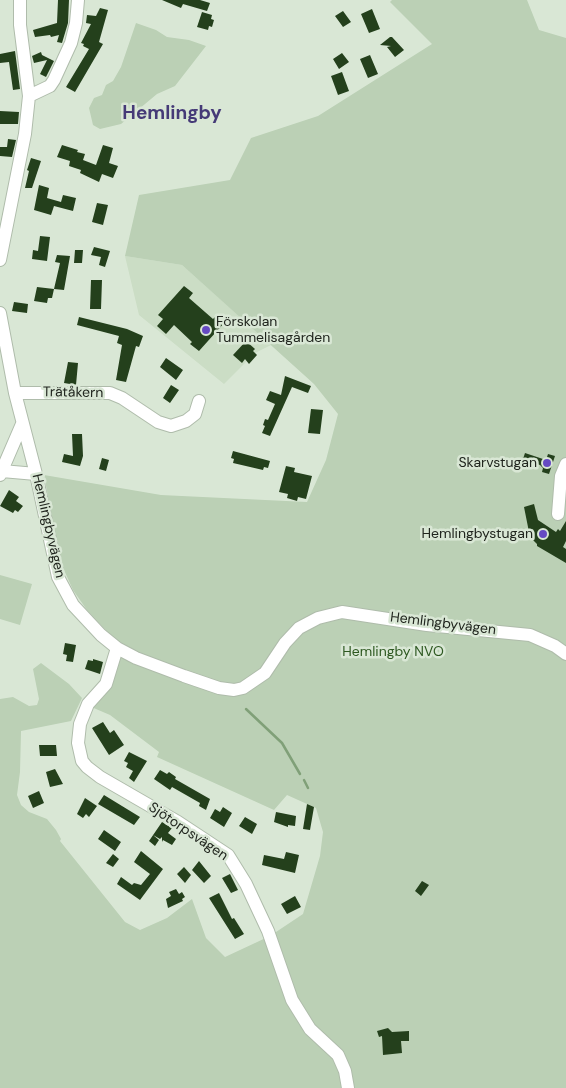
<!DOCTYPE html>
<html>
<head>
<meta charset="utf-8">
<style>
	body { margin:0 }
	canvas { display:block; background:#d9e7d5 }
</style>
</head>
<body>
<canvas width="566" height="1088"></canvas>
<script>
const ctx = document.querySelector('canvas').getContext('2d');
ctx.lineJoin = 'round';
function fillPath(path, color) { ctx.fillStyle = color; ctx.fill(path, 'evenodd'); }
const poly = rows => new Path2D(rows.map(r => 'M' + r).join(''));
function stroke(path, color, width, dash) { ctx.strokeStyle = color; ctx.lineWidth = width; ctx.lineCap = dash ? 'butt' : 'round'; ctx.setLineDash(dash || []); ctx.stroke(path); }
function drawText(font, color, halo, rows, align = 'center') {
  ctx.font = font + ' "DM Sans",sans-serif'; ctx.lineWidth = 5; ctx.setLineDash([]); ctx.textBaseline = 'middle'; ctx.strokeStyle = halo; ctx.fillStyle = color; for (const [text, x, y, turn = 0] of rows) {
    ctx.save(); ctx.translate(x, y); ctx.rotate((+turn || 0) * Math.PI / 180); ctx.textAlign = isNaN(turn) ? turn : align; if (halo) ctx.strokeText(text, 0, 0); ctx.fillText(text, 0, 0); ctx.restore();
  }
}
fillPath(poly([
	[125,256,182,265,271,345,255,353,224,384,139,315]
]), '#cbddc5');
fillPath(poly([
	[392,0,527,0,539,30,566,38,566,1088,0,1088,0,699,13,697,29,706,37,705,39,699,33,669,41,663,69,684,82,698,71,721,21,731,20,772,17,795,21,805,29,812,47,819,56,830,61,839,60,841,125,922,140,930,167,918,192,899,206,938,225,957,270,936,303,914,320,856,323,832,316,808,287,795,274,810,157,757,159,752,110,715,89,706,109,670,116,641,87,610,73,590,60,561,44,475,161,495,307,502,326,460,338,414,314,384,182,265,125,256,139,195,230,180,251,138,318,116,432,44,390,2],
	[136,23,156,30,167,37,189,40,206,46,175,86,157,94,121,124,100,129,93,125,89,108,94,98,102,95,106,85,113,81,121,67],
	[0,575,32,584,20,625,0,619]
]), '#bbd0b5');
stroke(poly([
	[246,709,282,743,300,774],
	[304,780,308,788]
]), '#80a078', 2.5);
fillPath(poly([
	[58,0,69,0,68,23,62,43,57,42,59,35,51,37,50,35,35,37,33,30,57,23],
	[162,0,200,0,210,3,207,11,183,4,181,8],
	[100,8,108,10,99,42,103,44,75,92,66,87,89,49,83,46,84,44,81,43,91,24,86,23,87,15,96,16],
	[372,9,380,29,369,33,361,14],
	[343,11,351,22,343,27,335,16],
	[202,12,212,15,211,19,214,20,212,27,209,26,208,30,197,27],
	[390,37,392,37,404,50,395,57,387,47,391,46,380,45],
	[15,51,20,89,13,90,9,62,0,63,0,54],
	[41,52,42,55,54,61,46,77,40,74,47,60,34,63,32,56],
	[342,53,349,62,339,69,333,59],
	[370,55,378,74,368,78,360,59],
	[342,72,349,91,338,95,331,76],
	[0,111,19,112,18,124,0,124],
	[8,139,16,140,12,157,0,156,0,147,7,147],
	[62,145,78,150,77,152,85,154,83,160,96,165,103,145,113,148,109,163,118,166,113,178,102,174,99,182,80,173,81,170,69,166,70,161,57,157],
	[31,158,41,161,32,188,25,188,29,171,27,170],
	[39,185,49,188,47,198,61,202,63,195,76,198,73,211,54,206,51,215,34,210],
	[97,203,108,205,103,225,92,222],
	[40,236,50,237,47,261,32,259,33,250,38,251],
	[94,247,110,251,105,267,99,265,101,257,91,255],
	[75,250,83,250,82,263,74,263],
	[57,255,70,256,64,290,54,289,60,263,55,262],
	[91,280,102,280,101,309,90,309],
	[184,286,193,293,189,298,213,319,217,315,225,322,199,351,190,344,192,342,174,325,166,334,157,326,163,319,158,315],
	[37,287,54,289,52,298,48,298,47,303,34,301],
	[14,302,28,304,27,313,12,311],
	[79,317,127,329,143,336,139,347,136,346,126,382,116,380,122,345,117,343,119,336,77,325],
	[246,341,255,349,253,351,257,355,249,364,245,359,242,363,233,355],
	[166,358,183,370,176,380,160,367],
	[68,362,78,363,76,385,64,383],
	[285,376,311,386,308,393,292,387,270,436,262,433,265,426,263,425,265,419,268,420,275,404,266,400,270,391,281,395],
	[171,385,179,390,170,403,163,398],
	[311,409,323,410,320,434,308,433],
	[72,434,82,434,83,456,80,466,62,462,64,454,73,456],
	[233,451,270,461,268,468,264,467,263,470,233,463,234,459,231,458],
	[525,453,546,460,548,454,555,456,549,474,542,472,543,468,540,465,523,459],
	[102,458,109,460,106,471,99,469],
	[286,466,295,468,294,472,312,476,306,499,298,497,297,501,287,498,288,494,279,492],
	[9,490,19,497,16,501,23,506,18,512,15,510,13,513,0,506],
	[534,504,538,520,556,532,558,529,560,531,566,521,566,541,563,547,566,549,566,563,537,546,537,544,530,537,524,507],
	[65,643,76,645,73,662,66,661,67,655,63,654],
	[93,659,103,662,100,674,85,669,88,660,93,661],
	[103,722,110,733,114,730,124,745,109,755,92,728],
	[39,745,56,745,57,756,40,756],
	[129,752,147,761,134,782,129,778,133,771,126,767,128,763,124,761],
	[55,769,63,784,50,787,46,772],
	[160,770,167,774,169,772,176,777,175,779,210,799,206,810,199,806,200,803,172,787,170,790,154,779],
	[39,791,44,803,33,808,28,796],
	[104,795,140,817,134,825,98,804],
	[85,798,97,806,89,817,86,814,83,818,77,814],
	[307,804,314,807,310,830,303,829],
	[223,807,232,813,224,827,210,818,215,809,220,812],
	[276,812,296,816,295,826,288,825,288,827,274,822],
	[245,817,257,824,252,834,239,826],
	[162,822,172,828,168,833,176,839,172,845,163,840,162,842,162,837,160,839,153,835,159,840,155,846,149,841],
	[104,830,121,842,115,851,98,839],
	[141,851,163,869,140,900,117,884,121,877,132,885,134,883,141,885,150,874,134,862],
	[286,852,299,855,295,873,262,865,264,855,284,859],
	[113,854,119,859,113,867,106,863],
	[199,861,211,876,204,883,192,870],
	[184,867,191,875,185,883,177,874],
	[230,874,238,890,231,893,222,878],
	[422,881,429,885,421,896,415,891],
	[176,889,179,894,182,892,185,897,182,899,183,901,168,908,166,899,171,896,169,892],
	[219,893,232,919,234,918,244,934,235,939,209,898],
	[295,896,301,907,287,914,281,904],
	[388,1028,392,1032,409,1031,409,1041,401,1041,402,1053,383,1055,382,1036,379,1037,377,1031]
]), '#24401c');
const minor = poly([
	[29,96,50,86,54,80,71,43,76,23,78,0],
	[0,260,25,134,29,96,20,25,20,0],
	[0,313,15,393,36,474,58,577,73,605,101,635,117,648,136,658,184,676,219,688,234,690,243,688,265,673,285,643,299,628,318,618,342,612,427,625,530,635,555,646,566,654],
	[15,393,110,393,122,398,158,422,171,426,186,421,195,414,199,401],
	[2,471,36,474],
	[0,475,22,424],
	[558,514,561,476,566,464],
	[117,648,106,684,88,704,80,724,78,743,82,761,87,767,100,777,178,822,228,855,246,884,268,931,292,1000,310,1029,338,1055,345,1071,348,1088]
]);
stroke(minor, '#afbcab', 14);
stroke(minor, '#fff', 12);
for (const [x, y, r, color] of [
	[206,330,5,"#664ac3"],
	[547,463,5,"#664ac3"],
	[543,534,5,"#664ac3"]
]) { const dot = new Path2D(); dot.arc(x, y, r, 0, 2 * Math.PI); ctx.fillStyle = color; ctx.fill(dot); stroke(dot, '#d9e7d5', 2); }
drawText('14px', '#20251e', '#d9e7d5', [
	["Förskolan",216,322,"left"],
	["Tummelisagården",216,338,"left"],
	["Skarvstugan",537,463],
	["Hemlingbystugan",533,534]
], 'right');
drawText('14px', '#20251e', '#d9e7d5', [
	["Trätåkern",73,393,1],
	["Hemlingbyvägen",48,526,77],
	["Hemlingbyvägen",443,624,7],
	["Sjötorpsvägen",188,832,34]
]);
drawText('14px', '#2d5820', '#d9e7d5', [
	["Hemlingby NVO",393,652]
]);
drawText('bold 19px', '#453a77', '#d9e7d5', [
	["Hemlingby",172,114]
]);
</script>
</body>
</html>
